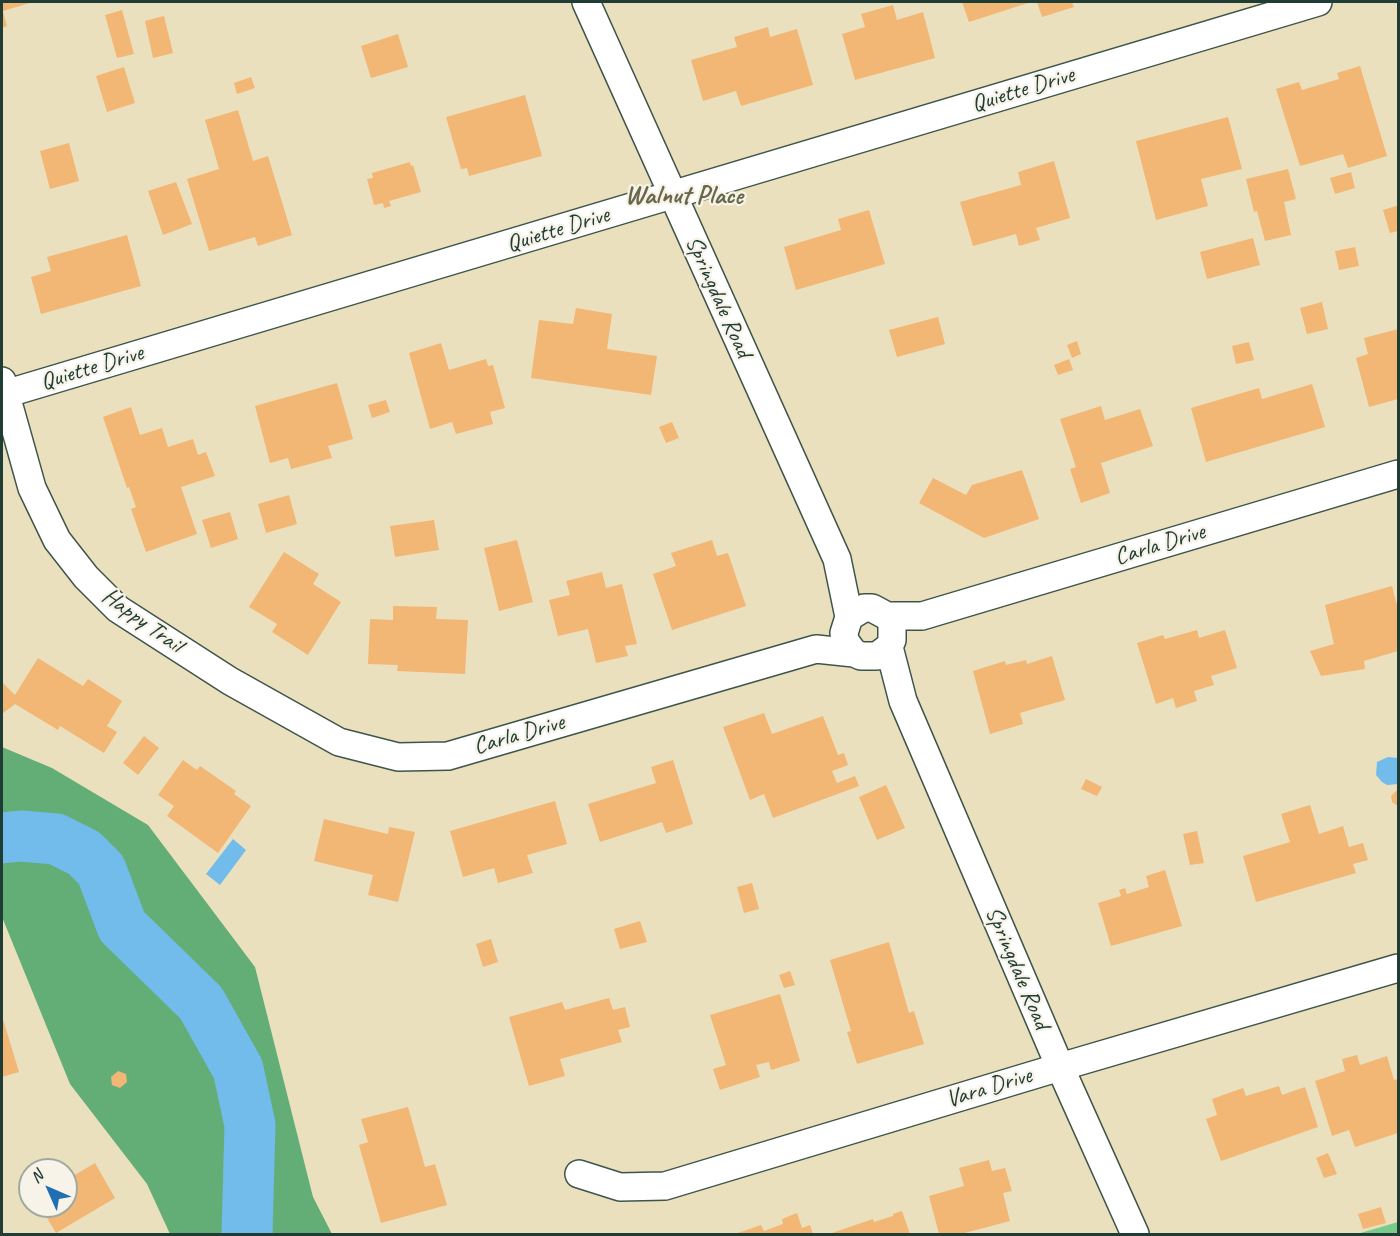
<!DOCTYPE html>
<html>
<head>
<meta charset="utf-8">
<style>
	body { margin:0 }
	#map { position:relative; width:1400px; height:1236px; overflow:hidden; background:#ebe0be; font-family:Caveat,sans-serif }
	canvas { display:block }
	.frame { position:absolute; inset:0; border:3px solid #1f3d34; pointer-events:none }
	.north { position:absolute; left:18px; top:1158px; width:60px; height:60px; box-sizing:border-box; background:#f7f3e8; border:2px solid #a1aaa0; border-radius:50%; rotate:315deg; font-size:16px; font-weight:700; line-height:24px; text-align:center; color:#1f3d34 }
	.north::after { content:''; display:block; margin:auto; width:21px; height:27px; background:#1f6fb2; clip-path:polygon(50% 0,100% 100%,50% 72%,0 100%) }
</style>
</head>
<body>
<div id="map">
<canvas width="1400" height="1236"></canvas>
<div class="frame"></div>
<div class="north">N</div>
</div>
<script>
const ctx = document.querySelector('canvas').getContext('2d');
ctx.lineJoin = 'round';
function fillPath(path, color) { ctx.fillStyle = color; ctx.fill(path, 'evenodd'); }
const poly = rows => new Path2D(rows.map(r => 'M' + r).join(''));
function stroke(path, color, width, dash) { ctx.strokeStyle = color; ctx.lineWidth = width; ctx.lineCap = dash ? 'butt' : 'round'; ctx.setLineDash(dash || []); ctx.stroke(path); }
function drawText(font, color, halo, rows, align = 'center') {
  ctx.font = font + ' Caveat,sans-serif'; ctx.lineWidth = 4.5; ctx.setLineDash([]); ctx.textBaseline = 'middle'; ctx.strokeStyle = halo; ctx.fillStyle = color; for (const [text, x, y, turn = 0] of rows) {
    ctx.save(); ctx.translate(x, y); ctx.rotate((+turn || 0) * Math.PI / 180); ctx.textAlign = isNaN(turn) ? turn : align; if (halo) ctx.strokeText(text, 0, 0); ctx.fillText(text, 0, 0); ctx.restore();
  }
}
fillPath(poly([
	[1398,1222,1398,1234,1357,1234]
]), '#7aca8b');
fillPath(poly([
	[2,747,52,768,148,825,255,967,313,1197,332,1234,170,1234,147,1184,70,1084,2,917]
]), '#63ae77');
fillPath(poly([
	[1388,757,1398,758,1398,784,1387,785,1382,782,1376,775,1377,762],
	[233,839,246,850,220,885,206,874]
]), '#72bceb');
stroke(poly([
	[2,838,21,836,56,839,84,853,101,870,122,926,201,1003,238,1069,250,1125,247,1234]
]), '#72bceb', 51);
fillPath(poly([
	[2,2,33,2,3,11,7,26,2,28],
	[962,2,1031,2,969,22],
	[1037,2,1072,2,1074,7,1042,17],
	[893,5,897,20,923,12,935,58,855,80,842,34,865,27,861,14],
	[122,10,134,54,117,58,105,15],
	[164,16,173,53,153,58,145,21],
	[768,27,770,37,797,29,813,85,741,106,736,91,703,101,691,60,737,47,734,37],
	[398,34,408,67,371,78,361,46],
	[1360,66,1387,156,1348,168,1343,154,1300,166,1276,89,1299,82,1302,90,1339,79,1337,73],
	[124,67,135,103,107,112,96,76],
	[251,77,255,88,237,94,234,83],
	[525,95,542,156,469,176,467,168,461,169,446,117],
	[238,110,253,161,268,156,292,235,258,246,255,237,209,251,187,179,219,169,205,120],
	[1228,117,1242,169,1201,179,1208,206,1156,220,1136,141],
	[69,143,79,181,50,189,40,151],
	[1054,161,1070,218,1036,228,1040,240,1019,246,1016,234,973,246,960,202,1021,185,1018,172],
	[410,162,411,166,413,165,421,192,389,201,391,206,384,208,383,203,374,205,367,179,373,178,372,173],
	[1288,169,1296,199,1284,202,1291,235,1265,241,1257,211,1254,212,1246,179],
	[1351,172,1355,188,1335,194,1330,178],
	[176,182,192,224,163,235,148,191],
	[1396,206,1398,206,1398,231,1390,233,1383,210],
	[869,210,885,264,796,290,784,247,841,230,838,219],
	[127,235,141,286,41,314,31,277,51,271,47,257],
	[1253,238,1260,265,1207,279,1200,252],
	[1355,247,1359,266,1339,270,1335,251],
	[1322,302,1328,329,1307,334,1300,308],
	[576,308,612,314,607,349,657,356,651,395,531,378,539,320,573,324],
	[938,317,945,344,897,357,889,330],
	[1398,329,1398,399,1369,407,1356,358,1368,354,1364,338],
	[1077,341,1081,354,1072,358,1067,345],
	[1249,342,1254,360,1236,364,1232,346],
	[441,343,449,370,486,359,488,366,493,365,505,408,490,412,493,424,456,434,452,422,430,429,409,353],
	[1069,359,1073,370,1058,375,1054,365],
	[337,383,353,439,328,446,332,458,291,469,288,458,270,463,255,406],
	[1312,384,1325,427,1206,462,1191,408,1259,388,1262,399],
	[386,400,390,412,372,418,368,405],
	[1101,406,1105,420,1140,409,1153,446,1101,463,1110,493,1081,503,1070,469,1076,467,1060,419],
	[131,407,140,435,162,428,168,447,193,439,198,455,206,452,215,476,181,487,197,534,146,552,131,509,136,507,129,487,127,488,103,417],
	[672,422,679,438,666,443,659,427],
	[1022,470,1039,519,984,538,919,503,933,478,966,495,972,485],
	[289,495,297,524,266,533,258,504],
	[230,512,238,539,211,548,202,520],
	[434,520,439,550,395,557,390,526],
	[517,540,533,602,499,611,484,548],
	[712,540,717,556,728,553,746,606,672,630,653,574,676,566,671,553],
	[284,552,319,574,313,584,341,602,308,655,272,632,277,624,249,607],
	[602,572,606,588,622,584,637,644,625,646,628,656,596,663,588,629,558,636,549,600,570,595,566,581],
	[1392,586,1398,609,1398,651,1364,661,1365,669,1321,676,1310,651,1334,644,1325,605],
	[393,606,437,607,436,619,468,620,465,674,397,671,398,665,368,664,370,619,393,620],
	[1197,630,1199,638,1225,630,1237,668,1211,676,1214,685,1194,691,1197,701,1176,708,1173,698,1156,704,1137,643,1163,635,1165,639],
	[1052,656,1065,700,1020,713,1023,724,990,734,973,671,1005,661,1006,665,1026,660,1027,664],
	[38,658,83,686,88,679,122,701,107,726,117,732,104,753,60,726,58,730,15,704,2,714,2,682,15,695],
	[764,713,772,734,823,716,838,755,844,753,848,765,832,771,837,783,855,776,859,786,773,818,764,794,750,800,723,727],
	[144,736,159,748,138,775,123,763],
	[183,760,197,770,200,766,236,791,234,794,251,806,218,853,167,816,174,806,158,795],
	[673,760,693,824,666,833,662,822,600,842,588,804,656,783,651,767],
	[1086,779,1102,787,1097,796,1081,789],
	[886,785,905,828,877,840,859,797],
	[1397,790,1398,790,1398,806,1392,802,1391,796],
	[555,801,567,844,527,855,533,873,498,883,494,868,463,877,450,831],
	[1310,805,1319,834,1343,826,1349,847,1363,843,1368,860,1353,864,1356,873,1256,902,1243,856,1290,842,1281,814],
	[324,819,388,834,389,827,415,832,398,902,368,895,373,875,314,861],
	[1197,831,1204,863,1190,865,1183,834],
	[1165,870,1182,926,1111,946,1098,903,1121,896,1119,890,1125,888,1127,894,1149,887,1146,876],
	[752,883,759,909,744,913,737,887],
	[640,921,647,942,620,949,614,929],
	[491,939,498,962,483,967,476,944],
	[889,942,909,1013,914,1011,924,1044,857,1064,847,1032,851,1031,830,960],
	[790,971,795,985,784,988,779,975],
	[780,994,800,1061,771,1070,769,1062,756,1065,760,1077,720,1090,713,1069,726,1065,710,1015],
	[609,998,613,1010,625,1007,630,1027,618,1030,622,1042,560,1059,565,1076,529,1086,509,1017,562,1002,565,1010],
	[2,1016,19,1072,2,1077],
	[1357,1055,1360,1065,1387,1056,1394,1080,1398,1079,1398,1133,1355,1147,1349,1130,1332,1136,1315,1081,1345,1071,1342,1059],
	[118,1071,126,1074,127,1082,120,1088,112,1085,111,1077],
	[1279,1086,1282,1095,1305,1087,1318,1127,1221,1161,1206,1119,1217,1115,1212,1099,1243,1088,1246,1096],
	[408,1107,425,1167,435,1164,447,1205,381,1223,359,1145,368,1142,361,1119],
	[1328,1153,1337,1174,1324,1178,1316,1158],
	[989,1160,992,1171,1005,1168,1012,1191,1003,1193,1010,1221,961,1234,939,1234,929,1196,964,1186,959,1168],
	[95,1163,115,1198,56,1233,40,1206,66,1206,66,1180],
	[1381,1207,1386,1223,1363,1229,1358,1214],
	[902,1211,910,1234,829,1234,873,1219,874,1222,893,1216,893,1214],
	[797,1213,802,1228,810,1225,813,1234,735,1234,761,1225,764,1231,783,1224,782,1219]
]), '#f2b675');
const minor = poly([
	[586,2,837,559,849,617],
	[2,381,32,488,57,540,86,577,118,609,230,681,339,742,398,757,448,756,816,649,854,653,861,656,877,656,889,647,892,640,892,623,887,616,872,608,864,608,849,617,844,633,845,641,854,653],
	[5,394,1318,2],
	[887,616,922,616,1398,474],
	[889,647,903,701,1060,1067,1135,1234],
	[579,1174,620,1187,665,1186,1060,1067,1398,968]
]);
stroke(minor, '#3e5549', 30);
stroke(minor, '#fff', 27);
drawText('24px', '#1f3d34', '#f7f3e8', [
	["Quiette Drive",1023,90,-17],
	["Quiette Drive",558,230,-17],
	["Springdale Road",718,297,66],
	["Quiette Drive",92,368,-17],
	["Carla Drive",1160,545,-17],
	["Happy Trail",142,621,36],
	["Carla Drive",519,735,-16],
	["Springdale Road",1017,968,67],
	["Vara Drive",989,1088,-17]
]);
drawText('bold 26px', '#69674b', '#f7f3e8', [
	["Walnut Place",684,196]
]);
</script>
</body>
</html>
